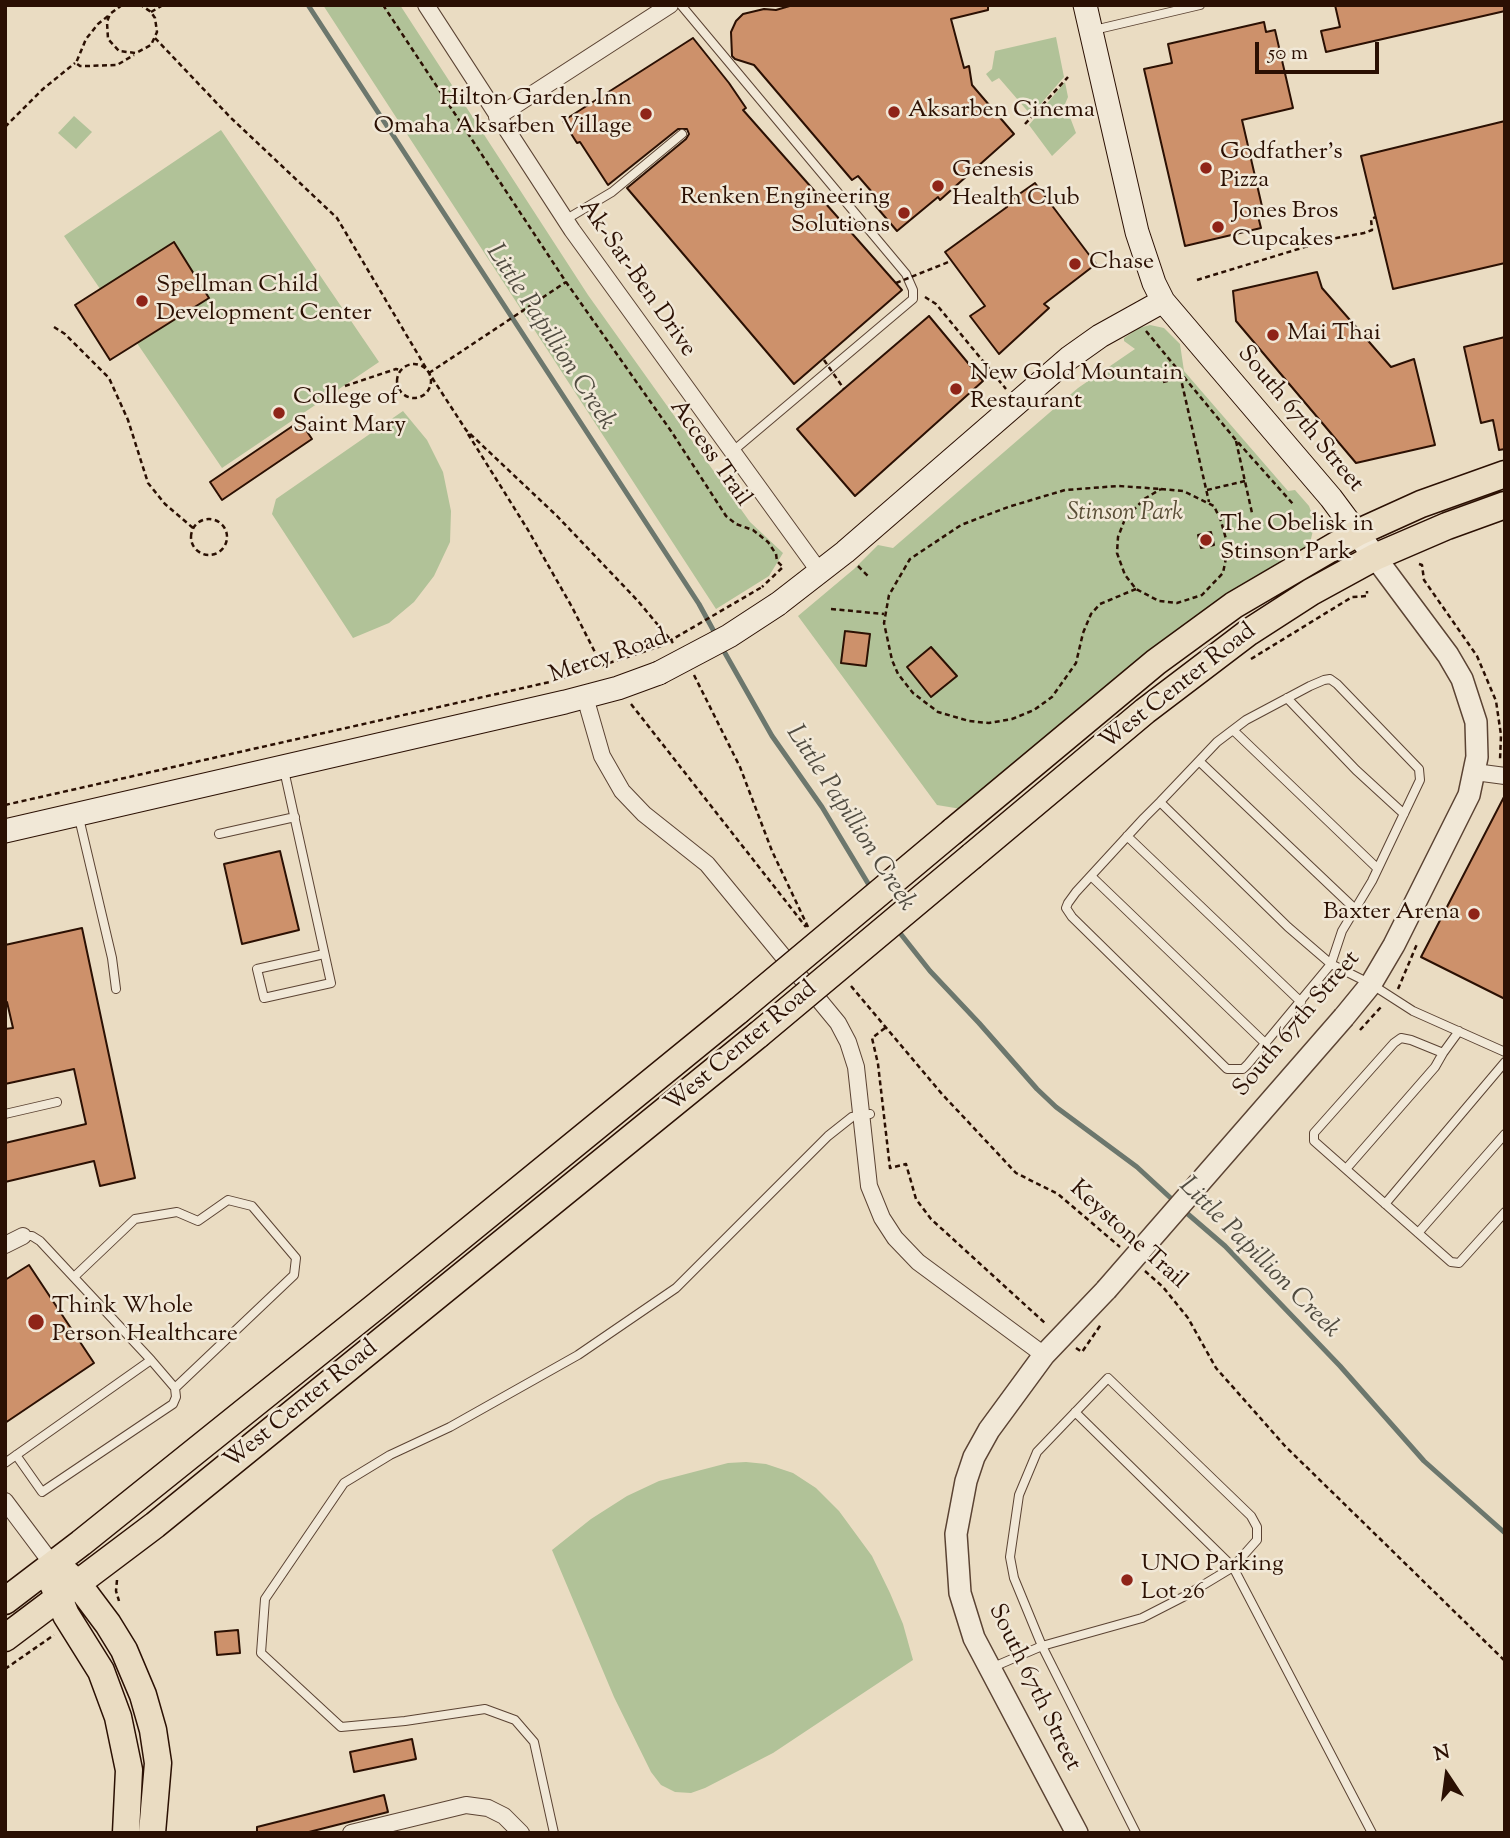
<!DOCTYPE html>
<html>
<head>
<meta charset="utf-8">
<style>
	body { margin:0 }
	#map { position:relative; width:1510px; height:1838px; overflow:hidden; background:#eadcc2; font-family:"Sorts Mill Goudy",serif }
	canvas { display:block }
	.frame { position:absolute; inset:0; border:7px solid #2b1003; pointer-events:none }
	.north { position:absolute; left:1412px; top:1740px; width:70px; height:70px; -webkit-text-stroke:5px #f1e8d7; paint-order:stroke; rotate:347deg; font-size:19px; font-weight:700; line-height:28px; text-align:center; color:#2b1003 }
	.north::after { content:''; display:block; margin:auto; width:24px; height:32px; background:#2b1003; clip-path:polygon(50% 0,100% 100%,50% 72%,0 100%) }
	.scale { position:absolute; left:1255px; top:42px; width:124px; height:32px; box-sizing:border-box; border:4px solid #2b1003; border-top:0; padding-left:9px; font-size:21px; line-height:24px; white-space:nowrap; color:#2b1003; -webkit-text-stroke:5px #f1e8d7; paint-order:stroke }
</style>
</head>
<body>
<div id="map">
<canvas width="1510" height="1838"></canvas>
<div class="frame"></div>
<div class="north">N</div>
<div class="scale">50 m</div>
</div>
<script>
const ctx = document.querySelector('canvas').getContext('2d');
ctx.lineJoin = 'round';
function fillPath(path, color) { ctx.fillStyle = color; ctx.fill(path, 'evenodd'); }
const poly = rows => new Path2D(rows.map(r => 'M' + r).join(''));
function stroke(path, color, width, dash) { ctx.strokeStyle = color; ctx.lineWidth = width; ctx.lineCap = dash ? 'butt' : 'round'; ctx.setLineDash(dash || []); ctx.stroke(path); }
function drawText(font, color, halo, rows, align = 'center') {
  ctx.font = font + ' "Sorts Mill Goudy",serif'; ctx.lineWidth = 5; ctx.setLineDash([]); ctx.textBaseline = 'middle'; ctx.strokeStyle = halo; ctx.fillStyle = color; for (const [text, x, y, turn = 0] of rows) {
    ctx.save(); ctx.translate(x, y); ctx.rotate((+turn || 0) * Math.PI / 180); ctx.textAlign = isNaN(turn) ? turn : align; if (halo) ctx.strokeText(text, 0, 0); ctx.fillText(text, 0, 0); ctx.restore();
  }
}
fillPath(poly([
	[323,5,400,5,588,295,750,522,783,553,769,576,716,609],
	[1056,37,1064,77,1031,115,999,78,992,82,986,74,992,69,995,51],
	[1065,82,1068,97,1065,104,1076,133,1052,156,1029,125],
	[74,116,92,132,76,149,58,133],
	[221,130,379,362,222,468,64,236],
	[1150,325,1164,328,1180,344,1184,371,1288,491,1295,490,1309,506,1315,522,1310,543,1306,549,961,809,937,805,798,616,854,569,878,545,893,548,1078,388,1135,349,1124,341,1124,338,1139,328],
	[403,411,427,440,443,472,451,511,450,542,434,576,414,602,389,623,353,638,272,514,276,499],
	[746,1462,766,1464,793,1473,816,1488,839,1511,872,1556,890,1593,903,1624,913,1660,773,1753,705,1788,691,1793,675,1792,661,1785,651,1772,614,1697,552,1550,591,1519,627,1496,659,1481,728,1463]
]), '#b1c298');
stroke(poly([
	[308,5,699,604,717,637],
	[721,646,772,736,822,807,872,890],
	[896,928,930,971,979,1023,1037,1089,1056,1107,1137,1167,1175,1202],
	[1182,1209,1225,1246,1340,1366,1424,1461,1505,1533]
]), '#6c776d', 5);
const building = poly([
	[793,5,988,5,988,10,951,19,964,68,969,66,972,85,1014,134,940,200,938,197,897,231,873,203,878,199,858,176,852,180,754,65,735,59,732,56,731,32,736,21,743,14,764,9,776,10,793,5],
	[1335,5,1505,5,1505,11,1326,52,1321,31,1340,27,1335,5],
	[1264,22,1266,32,1275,30,1293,108,1242,120,1264,215,1258,216,1261,228,1185,246,1144,69,1172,63,1168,44,1264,22],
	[693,38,729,83,746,108,743,110,902,290,794,384,627,188,686,139,689,134,687,129,678,129,608,185,580,142,577,143,563,121,693,38],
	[1505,121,1505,263,1393,289,1361,156,1505,121],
	[1035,183,1096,264,1044,304,1049,308,999,354,970,316,985,306,945,252,1007,207,1005,204,1035,183],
	[174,242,209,298,110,360,75,305,174,242],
	[1317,272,1322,288,1391,367,1414,359,1435,445,1356,463,1236,321,1233,291,1317,272],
	[929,316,983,381,855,496,797,429,929,316],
	[1505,337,1505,449,1499,450,1493,420,1481,423,1464,347,1505,337],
	[300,421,312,439,222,500,210,482,300,421],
	[1211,532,1214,545,1201,548,1198,535,1211,532],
	[845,631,870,634,866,666,841,663,845,631],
	[931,647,957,676,931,697,907,667,931,647],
	[1505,795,1505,999,1421,957,1505,795],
	[280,851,299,930,242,944,224,864,280,851],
	[82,928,135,1178,100,1186,94,1161,5,1182,5,1143,86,1124,74,1069,5,1084,5,1029,13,1028,7,1002,5,1002,5,945,82,928],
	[29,1265,94,1363,5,1423,5,1280,29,1265],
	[238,1630,240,1653,217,1655,215,1632,238,1630],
	[412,1739,416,1759,354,1772,350,1752,412,1739],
	[384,1795,388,1812,305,1833,257,1833,257,1827,384,1795]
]);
fillPath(building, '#cd916b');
stroke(building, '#2b1003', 2);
const service = poly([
	[681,5,906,274,913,290,913,299,733,451],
	[1094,30,1200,5],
	[565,220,612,192,682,134],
	[1287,698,1356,770,1404,814],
	[1233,730,1377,868],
	[1199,761,1355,909],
	[284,770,331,983,264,998,257,969,324,954],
	[1160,802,1288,927,1331,964,1342,931,1372,881,1420,780,1419,769,1337,684,1330,679,1324,680,1310,686,1246,720,1217,742,1199,761,1160,802,1144,818,1076,892,1068,903,1066,908,1072,917,1227,1069,1243,1069,1248,1064,1331,964,1371,984,1413,1011,1505,1052],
	[79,818,112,958,116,989],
	[219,834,295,817],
	[1127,836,1301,1002],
	[1091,876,1266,1044],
	[1459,1031,1443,1053,1411,1040,1401,1038,1394,1043,1314,1133,1314,1141,1451,1262,1459,1263,1505,1212],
	[5,1114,57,1102],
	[1346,1169,1435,1067,1443,1053],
	[1385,1204,1505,1062],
	[1418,1233,1505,1134],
	[74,1277,135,1219,177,1212,198,1221,228,1200,252,1206,296,1258,294,1275,175,1388],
	[1075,1412,1233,1567,1372,1833],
	[16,1455,42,1492,161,1412,173,1404,176,1397,175,1388,151,1360],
	[5,1463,151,1360,40,1241,32,1236,23,1236],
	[991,1668,1042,1646,1142,1618,1185,1596,1233,1567,1257,1540,1257,1527,1251,1516,1108,1378,1037,1452,1019,1495,1010,1557,1014,1578,1042,1646,1136,1833],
	[554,1833,534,1742,515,1720,485,1709,405,1721,341,1727,261,1653,265,1599,344,1483,390,1455,450,1427,578,1355,676,1288,828,1136,852,1117,870,1114]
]);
const minor = poly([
	[426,5,572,230,819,571],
	[497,117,670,5],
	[585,697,602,756,622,791,644,814,707,864,838,1023,848,1042,856,1067,869,1186,882,1218,895,1238,918,1262,1044,1355],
	[1475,772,1505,776],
	[5,1245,23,1236],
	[5,1501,53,1565],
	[351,1833,466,1805,488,1808,504,1816,521,1833]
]);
const tertiary = poly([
	[1344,1017,1371,984,1394,945,1469,795,1477,757,1476,722,1462,679,1448,655,1375,557],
	[1077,1833,974,1638,960,1593,956,1534,966,1481,974,1457,989,1430,1044,1355,1106,1290]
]);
const secondary = poly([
	[1085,5,1137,232,1154,283,1163,301,1331,498,1375,557],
	[778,604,845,552,1069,358,1100,336,1163,301],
	[5,831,565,702,618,688,659,673]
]);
const primary = poly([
	[953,831,1156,662,1234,605,1357,533,1421,504,1505,474],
	[972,856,1145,711,1249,632,1311,592,1375,557,1447,526,1505,505],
	[66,1573,78,1584,108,1624,124,1650,143,1695,153,1730,158,1763,152,1833],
	[53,1584,66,1615,101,1671,118,1717,129,1770,126,1833],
	[5,1601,81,1543,375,1307,738,1011],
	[5,1638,155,1525,758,1035]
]);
stroke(service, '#5b4333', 10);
stroke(minor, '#5b4333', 18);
stroke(tertiary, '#5b4333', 24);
stroke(secondary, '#2b1003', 25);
stroke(primary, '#2b1003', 29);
stroke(poly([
	[122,5,110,14,107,22,108,39,119,51,136,53,151,45,157,32,155,18,151,12,141,5],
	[383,5,566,282,671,431,726,516,736,524,753,530,768,542,776,554,777,561,783,567,762,587],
	[151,12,163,5],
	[108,16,98,24,86,39,76,63,80,66,87,66,117,65,134,55],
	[155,38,230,117,337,218,429,373,466,430,557,516,638,601,673,643],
	[1025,124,1068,77],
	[5,127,43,89,75,63],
	[1197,280,1331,239,1364,233,1372,230,1371,219,1376,217],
	[925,297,936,304,1006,389],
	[54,327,65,334,109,378,128,420,148,483,165,504,193,528],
	[1146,331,1235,439,1293,504],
	'397 381a17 17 0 1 1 34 0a17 17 0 1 1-34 0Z',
	[429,373,566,282],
	[1180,375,1209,502],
	[1163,382,1180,378],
	[345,386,396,369,401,370],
	[468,434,528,530,572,607,603,668],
	[1236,441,1252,513],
	[1161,489,1183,491,1214,506,1221,521,1226,539,1227,553,1223,573,1202,595,1177,603,1159,601,1136,589,1125,575,1117,553,1118,537,1125,519,1144,499,1161,489],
	[1207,490,1245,481],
	'191 537a18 18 0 1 1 36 0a18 18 0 1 1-36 0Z',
	[1419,564,1422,565,1424,580,1477,656,1496,701,1501,735,1500,760],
	[858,566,868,576],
	[1136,589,1100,604,1091,614,1083,633,1076,663,1052,697,1034,710,1012,719,989,723,969,721,938,712,913,693,898,674,892,660,884,623,889,595,910,559,961,525,1008,507,1065,490,1119,486,1161,489],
	[831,609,884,614],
	[1251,659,1352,597,1367,596,1367,591],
	[694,675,740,767,772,851,808,927],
	[631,704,806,927],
	[5,805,554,681,661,646],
	[851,986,942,1094,1016,1173,1058,1194,1120,1247],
	[1398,989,1417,944],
	[885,1028,872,1038,878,1064,890,1168,906,1164,916,1199,931,1219,1046,1324],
	[1360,1030,1381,1007],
	[1145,1271,1163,1287,1188,1318,1216,1368,1285,1446,1505,1661],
	[1076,1348,1082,1352,1102,1323],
	[117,1580,116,1591,119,1601],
	[5,1669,54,1635]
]), '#2b1003', 2.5, [5, 3.5]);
stroke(service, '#f1e8d7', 8);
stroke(minor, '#f1e8d7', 16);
stroke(tertiary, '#f1e8d7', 21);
stroke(secondary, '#f1e8d7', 23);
stroke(primary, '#eadcc2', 26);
const tertiaryBridge = poly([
	[1106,1290,1344,1017]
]);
const secondaryBridge = poly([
	[659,673,729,636,778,604]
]);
const primaryBridge = poly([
	[738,1011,953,831],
	[758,1035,972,856]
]);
stroke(tertiaryBridge, '#5b4333', 24, []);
stroke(secondaryBridge, '#2b1003', 25, []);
stroke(primaryBridge, '#2b1003', 29, []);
stroke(poly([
	[896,283,951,261],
	[824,360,844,389],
	[661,646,762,587]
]), '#2b1003', 2.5, [5, 3.5]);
stroke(tertiaryBridge, '#f1e8d7', 21);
stroke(secondaryBridge, '#f1e8d7', 23);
stroke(primaryBridge, '#eadcc2', 26);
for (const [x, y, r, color] of [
	[894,112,7,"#8f2418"],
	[646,114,7,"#8f2418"],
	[1206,168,7,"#8f2418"],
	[938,186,7,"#8f2418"],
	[904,213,7,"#8f2418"],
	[1218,227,7,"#8f2418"],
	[1075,264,7,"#8f2418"],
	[142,301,7,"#8f2418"],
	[1273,335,7,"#8f2418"],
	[956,389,7,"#8f2418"],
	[279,413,7,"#8f2418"],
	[1206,540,7,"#8f2418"],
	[1474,914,7,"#8f2418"],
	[36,1322,9,"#8f2418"],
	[1127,1580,7,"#8f2418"]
]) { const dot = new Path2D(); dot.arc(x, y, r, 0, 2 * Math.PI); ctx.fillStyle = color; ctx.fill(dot); stroke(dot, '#f1e8d7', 2.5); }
drawText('24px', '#2b1003', '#f1e8d7', [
	["Hilton Garden Inn",632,100,"right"],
	["Omaha Aksarben Village",632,128,"right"],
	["Aksarben Cinema",908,112],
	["Godfather's",1220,154],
	["Pizza",1220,182],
	["Genesis",952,172],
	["Health Club",952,200],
	["Renken Engineering",890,199,"right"],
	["Solutions",890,227,"right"],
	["Jones Bros",1232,213],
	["Cupcakes",1232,241],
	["Chase",1089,264],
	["Spellman Child",156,287],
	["Development Center",156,315],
	["Mai Thai",1287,335],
	["New Gold Mountain",970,375],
	["Restaurant",970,403],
	["College of",293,399],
	["Saint Mary",293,427],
	["The Obelisk in",1220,526],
	["Stinson Park",1220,554],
	["Baxter Arena",1460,914,"right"],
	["Think Whole",52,1308],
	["Person Healthcare",52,1336],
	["UNO Parking",1141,1566],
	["Lot 26",1141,1594]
], 'left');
drawText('24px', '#2b1003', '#f1e8d7', [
	["Ak-Sar-Ben Drive",636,279,55],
	["South 67th Street",1299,420,50],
	["Access Trail",709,454,55],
	["Mercy Road",609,658,-19],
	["West Center Road",1179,688,-38],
	["South 67th Street",1298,1025,-50],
	["West Center Road",742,1048,-40],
	["Keystone Trail",1127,1236,42],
	["West Center Road",302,1406,-39],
	["South 67th Street",1033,1688,64]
]);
drawText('italic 24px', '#5a4e37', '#f1e8d7', [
	["Stinson Park",1125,515]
]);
drawText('italic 26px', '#514c41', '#f1e8d7', [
	["Little Papillion Creek",549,338,57],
	["Little Papillion Creek",849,819,57],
	["Little Papillion Creek",1258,1259,45]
]);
</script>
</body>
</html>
